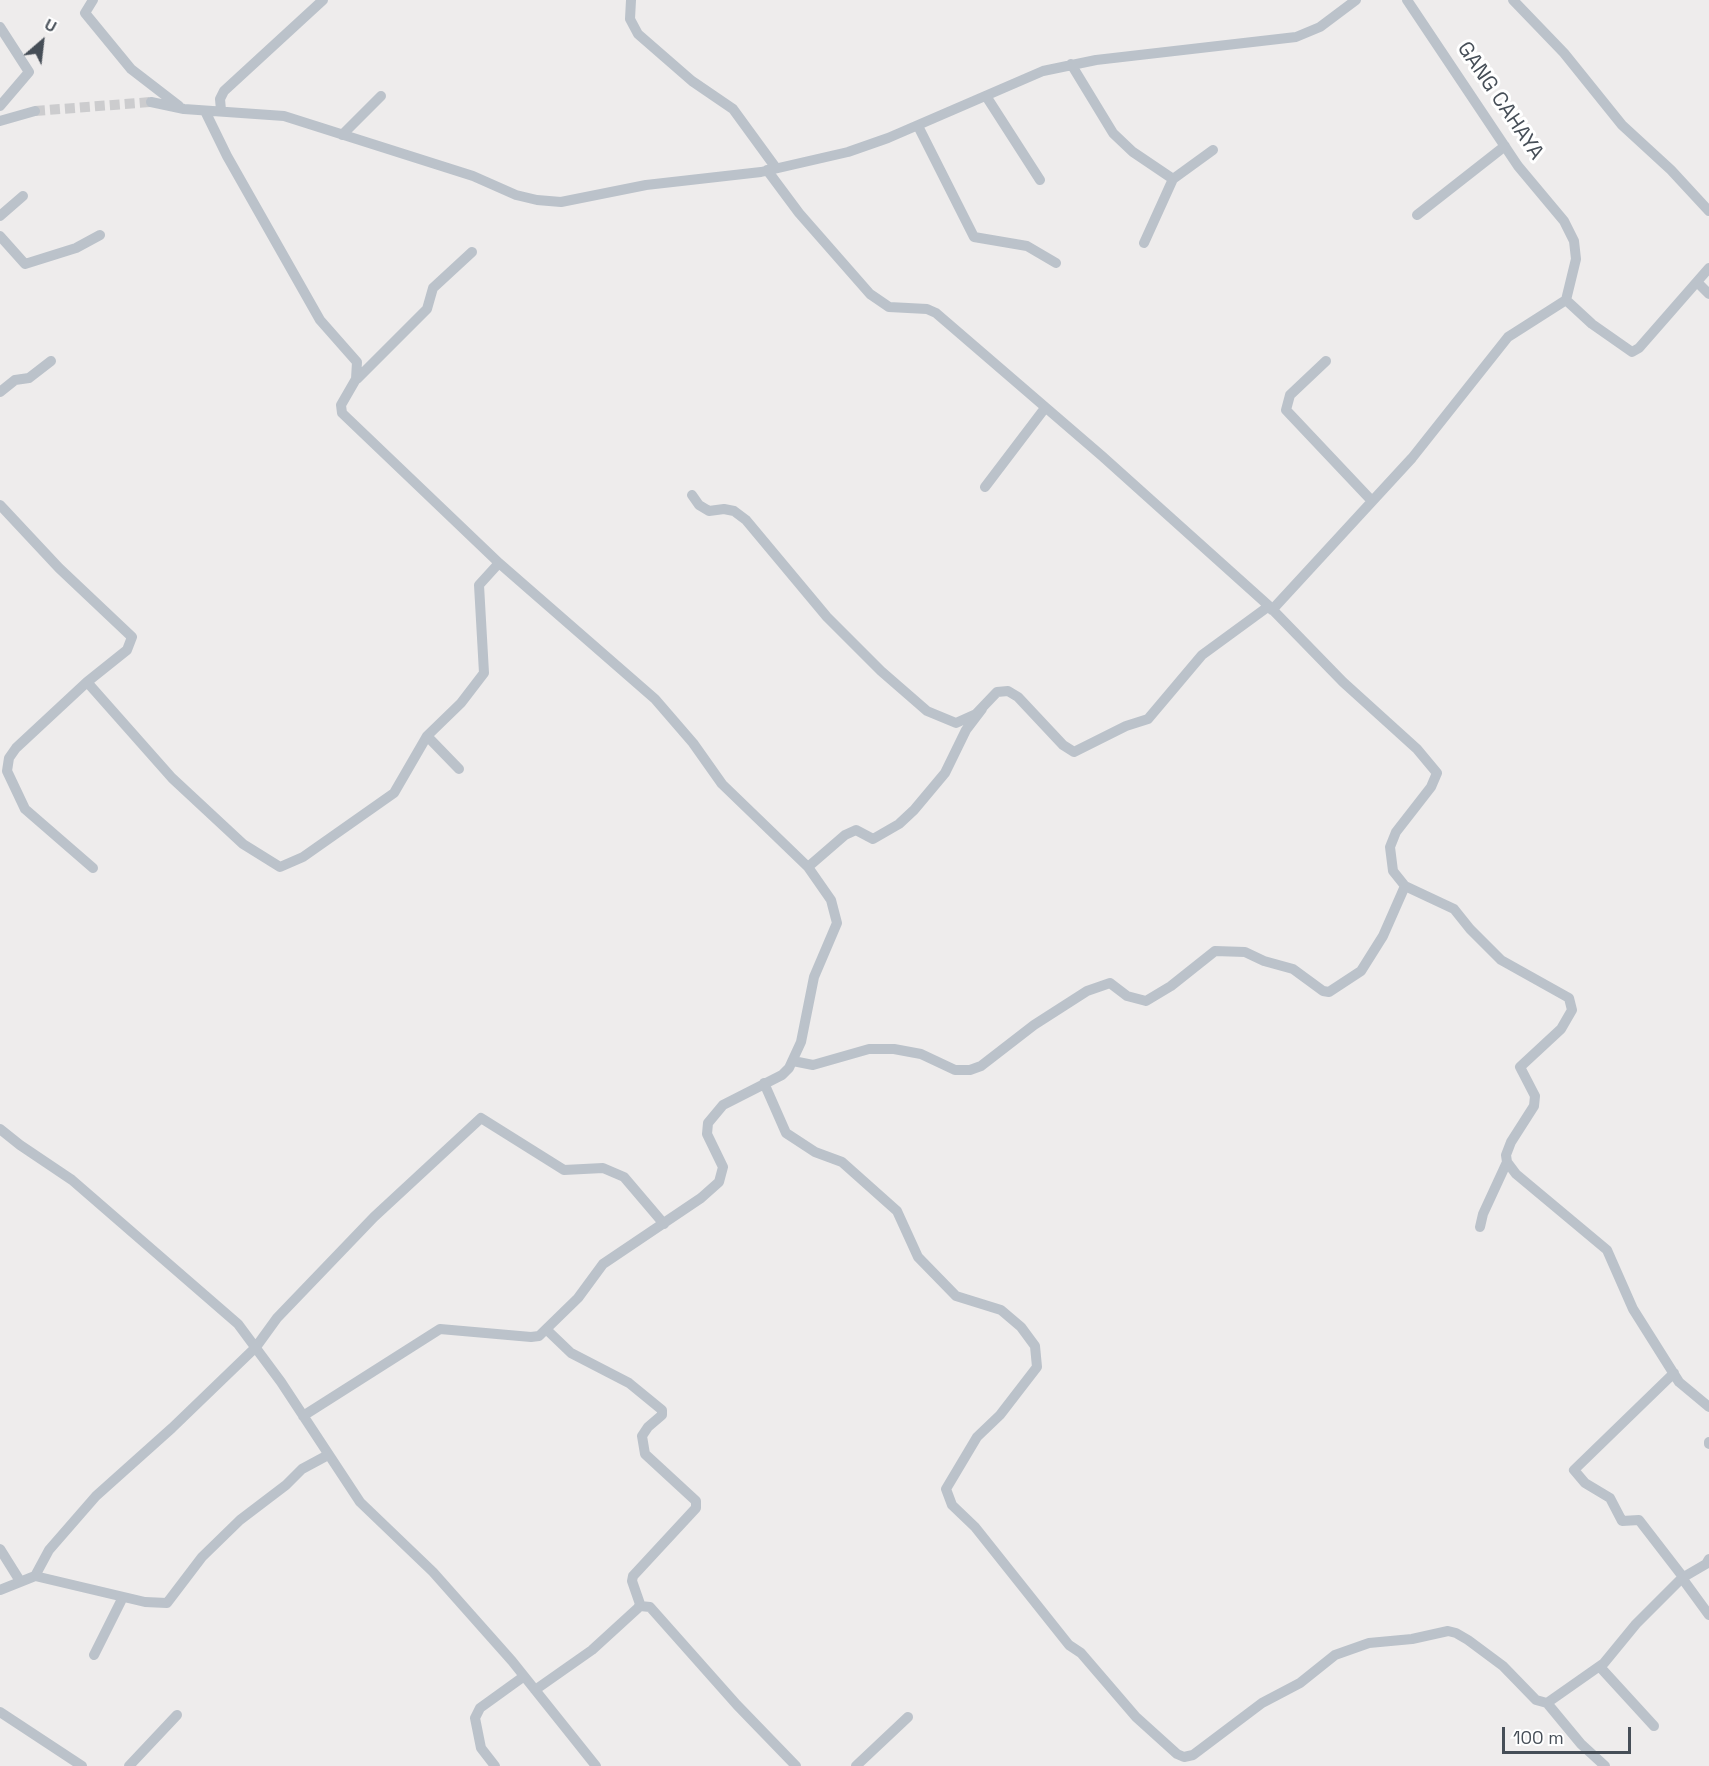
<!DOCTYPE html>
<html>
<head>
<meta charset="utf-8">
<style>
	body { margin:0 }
	#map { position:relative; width:1709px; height:1766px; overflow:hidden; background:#eeecec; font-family:"Space Grotesk",sans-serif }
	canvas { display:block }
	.north { position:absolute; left:12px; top:12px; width:60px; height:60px; -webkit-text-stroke:4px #fff; paint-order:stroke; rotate:28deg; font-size:16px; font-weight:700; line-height:24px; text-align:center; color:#464e57 }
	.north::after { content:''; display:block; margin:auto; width:21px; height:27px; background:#464e57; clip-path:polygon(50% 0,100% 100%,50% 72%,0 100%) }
	.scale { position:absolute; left:1502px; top:1727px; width:129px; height:27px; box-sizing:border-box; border:3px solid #464e57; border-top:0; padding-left:8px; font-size:18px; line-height:21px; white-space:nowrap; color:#464e57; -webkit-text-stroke:4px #fff; paint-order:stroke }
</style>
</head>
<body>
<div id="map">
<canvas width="1709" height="1766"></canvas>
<div class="north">U</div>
<div class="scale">100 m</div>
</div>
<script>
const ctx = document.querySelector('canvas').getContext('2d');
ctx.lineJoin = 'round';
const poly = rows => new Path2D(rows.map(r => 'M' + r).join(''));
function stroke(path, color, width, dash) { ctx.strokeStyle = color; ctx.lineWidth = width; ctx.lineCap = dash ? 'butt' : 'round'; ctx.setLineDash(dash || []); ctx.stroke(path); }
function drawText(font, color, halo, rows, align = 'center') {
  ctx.font = font + ' "Space Grotesk",sans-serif'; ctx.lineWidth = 6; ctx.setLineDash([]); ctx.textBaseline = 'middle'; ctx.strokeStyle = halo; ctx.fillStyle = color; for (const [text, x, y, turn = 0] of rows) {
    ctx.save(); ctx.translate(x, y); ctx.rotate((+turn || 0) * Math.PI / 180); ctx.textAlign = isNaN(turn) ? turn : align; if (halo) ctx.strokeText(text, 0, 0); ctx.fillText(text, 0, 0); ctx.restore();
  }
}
stroke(poly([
	[35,111,151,102]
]), '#ccccce', 10, [10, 5]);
stroke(poly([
	[93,0,85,13,131,69,179,106],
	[631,0,630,19,638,34,692,81,733,109,776,168],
	[1513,0,1564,53,1622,125,1671,170,1709,211],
	[0,27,29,72,0,106],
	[1071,64,1113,133,1133,152,1173,179],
	[986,96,1040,180],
	[151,102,184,109,284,116,473,176,516,195,537,200,561,202,646,185,761,172,848,152,888,138,1043,71,1096,60,1296,37,1320,27,1356,0],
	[221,110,220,99,224,91,323,0],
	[205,111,227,156,320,320,357,362,356,379,341,405,342,413,499,563,655,699,693,743,722,784,808,867,845,835,856,830,873,839,899,824,914,810,945,773,966,730,982,709],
	[0,121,35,111],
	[918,126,974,237,1027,246,1056,263],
	[342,135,381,96],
	[767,170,799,213,870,294,889,307,927,309,936,313,1102,456,1269,606,1343,682,1417,749,1437,773,1431,787,1396,832,1390,847,1393,871,1405,886,1383,936,1361,971,1329,992,1323,991,1293,969,1264,961,1245,952,1215,951,1171,986,1146,1001,1127,996,1110,983,1087,991,1034,1025,981,1066,970,1070,955,1070,921,1054,894,1049,869,1049,813,1065,793,1061],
	[1417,215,1505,146],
	[0,216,23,196],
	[0,236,25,264,76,248,100,235],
	[1144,243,1173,179,1213,150],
	[1697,282,1709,294],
	[1566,300,1592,324,1632,352,1639,348,1709,268],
	[1326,361,1290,395,1286,410,1371,500],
	[357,379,427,309,433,288,472,252],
	[0,392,15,380,29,378,51,361],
	[985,487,1045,408],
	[692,495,699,505,709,511,724,509,734,511,746,520,827,617,881,671,927,711,956,723,976,714,997,692,1008,691,1018,697,1063,745,1074,752,1126,726,1148,719,1202,655,1269,606],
	[0,505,59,568,132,637,127,650,87,682,16,748,9,758,7,771,25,809,93,868],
	[1272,610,1412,458,1508,337,1566,300,1576,259,1574,241,1564,221,1518,166,1407,0],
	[87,682,172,778,243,844,280,867,303,857,394,793,427,736,461,703,484,673,479,585,499,563],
	[427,736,459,769],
	[1405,886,1454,909,1470,929,1501,960,1569,998,1572,1010,1561,1029,1520,1067,1535,1096,1534,1106,1511,1142,1506,1155,1507,1162,1516,1174,1607,1250,1633,1309,1679,1382,1709,1407],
	[764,1083,786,1133,815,1152,842,1162,897,1211,918,1257,956,1296,1001,1310,1021,1327,1035,1346,1037,1367,1000,1415,977,1437,946,1489,952,1505,975,1527,1069,1645,1081,1653,1136,1717,1177,1754,1184,1757,1193,1755,1262,1703,1300,1683,1335,1655,1369,1643,1412,1639,1448,1631,1456,1633,1468,1640,1503,1666,1536,1700,1547,1703,1604,1663,1636,1624,1682,1578,1706,1564,1709,1559],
	[0,1129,20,1145,72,1180,238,1324,281,1382,360,1502,433,1572,512,1661,596,1766],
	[1480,1227,1483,1214,1507,1162],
	[1674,1373,1574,1470,1585,1483,1610,1498,1622,1521,1639,1520,1683,1577],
	[303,1416,440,1329,531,1337,539,1336,578,1298,603,1264,701,1198,719,1182,723,1167,707,1134,708,1123,723,1105,782,1075,789,1068,801,1042,814,977,837,923,831,900,808,867],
	[1709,1442,1709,1444],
	[0,1549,20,1581],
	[35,1576,49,1550,96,1496,172,1428,256,1347,277,1318,374,1217,481,1118,564,1170,603,1168,624,1177,664,1224],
	[1682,1578,1709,1615],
	[0,1590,35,1576,145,1602,167,1603,202,1557,240,1520,286,1485,302,1469,328,1455],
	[640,1606,650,1607,737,1705,796,1766],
	[94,1655,123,1597],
	[1600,1667,1654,1726],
	[535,1690,592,1650,638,1608,640,1604,632,1581,633,1576,696,1508,696,1501,645,1454,642,1436,648,1427,662,1415,662,1410,629,1383,571,1353,547,1330],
	[1547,1703,1581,1744,1605,1766],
	[0,1712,82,1766],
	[129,1766,177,1715],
	[495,1766,481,1748,475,1718,480,1708,523,1677],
	[856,1766,908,1717]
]), '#bbc2ca', 10);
drawText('21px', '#464e57', '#fff', [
	["GANG CAHAYA",1500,101,56]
]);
</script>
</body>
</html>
